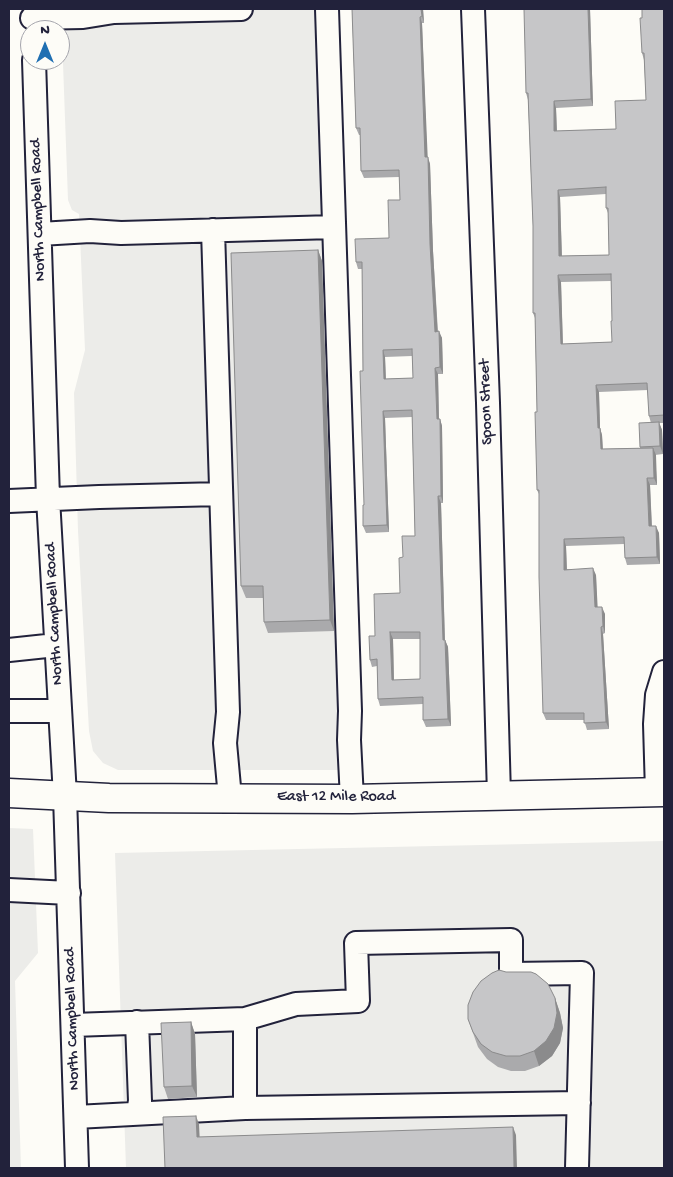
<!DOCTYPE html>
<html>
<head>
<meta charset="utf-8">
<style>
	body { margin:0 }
	#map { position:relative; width:673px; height:1177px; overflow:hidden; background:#fdfcf7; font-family:"Gochi Hand",sans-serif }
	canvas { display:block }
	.frame { position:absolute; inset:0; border:10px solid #22223b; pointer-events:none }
	.north { position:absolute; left:20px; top:20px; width:50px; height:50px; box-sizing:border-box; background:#fdfcf7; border:1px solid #a5a5ac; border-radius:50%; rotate:0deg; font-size:14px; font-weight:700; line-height:20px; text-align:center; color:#22223b }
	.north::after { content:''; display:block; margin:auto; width:18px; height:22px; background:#1f6fb2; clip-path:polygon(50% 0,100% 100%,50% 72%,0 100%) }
</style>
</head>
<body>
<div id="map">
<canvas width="673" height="1177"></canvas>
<div class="frame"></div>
<div class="north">N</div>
</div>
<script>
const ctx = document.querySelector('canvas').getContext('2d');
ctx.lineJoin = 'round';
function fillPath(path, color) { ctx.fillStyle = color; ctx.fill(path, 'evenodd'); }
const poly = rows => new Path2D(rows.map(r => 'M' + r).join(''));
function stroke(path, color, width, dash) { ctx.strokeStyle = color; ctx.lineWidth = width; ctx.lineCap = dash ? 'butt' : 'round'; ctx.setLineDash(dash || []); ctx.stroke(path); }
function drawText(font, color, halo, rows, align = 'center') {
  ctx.font = font + ' "Gochi Hand",sans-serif'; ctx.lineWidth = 4; ctx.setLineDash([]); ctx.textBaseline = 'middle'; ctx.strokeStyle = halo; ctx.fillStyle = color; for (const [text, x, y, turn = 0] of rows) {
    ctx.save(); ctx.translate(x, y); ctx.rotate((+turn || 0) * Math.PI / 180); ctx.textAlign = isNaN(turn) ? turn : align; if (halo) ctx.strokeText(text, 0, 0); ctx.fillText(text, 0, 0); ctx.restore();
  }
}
fillPath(poly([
	[61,9,337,9,362,770,118,770,103,763,93,751,89,731,78,531,74,393,85,350,79,214,72,210,68,200],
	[9,828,33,829,38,953,15,981,21,1168,9,1168],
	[664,841,664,1168,126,1168,115,853]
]), '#ecece9');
const minor = poly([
	[327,9,350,711,349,740,352,799],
	[473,9,488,403,499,795],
	[32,18,83,17,114,12,241,9],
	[34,60,48,498,65,796,77,1168],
	[213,230,228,712,225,743,230,798],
	[40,234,90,231,121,233,334,227],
	[9,501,99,497,221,494],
	[9,650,56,645],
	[9,711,60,711],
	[657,792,655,724,657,695,664,672],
	[9,890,69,893],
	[245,1019,296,1004,358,1001,356,943,511,940,511,974,582,973,577,1168],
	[137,1022,140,1101,138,1112],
	[73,1025,245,1019,245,1108,76,1117],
	[245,1108,579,1103]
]);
const major = poly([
	[9,793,109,798,352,799,664,792]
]);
stroke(minor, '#22223b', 26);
stroke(major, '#22223b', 31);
stroke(minor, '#fdfcf7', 22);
stroke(major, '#fdfcf7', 28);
fillPath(poly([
	[352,9,423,9,424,23,422,23,427,157,430,164,433,251,438,332,442,338,443,374,438,374,439,419,440,419,442,426,443,503,441,503,445,640,448,647,451,726,426,727,423,720,423,704,380,706,378,699,377,666,372,667,370,660,375,636,400,593,403,557,415,536,412,417,385,418,389,532,366,533,363,526,364,505,362,269,358,269,356,262,389,238,400,200,399,177,364,178,361,171,360,135,359,135,356,128],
	[412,356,413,378,386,379,385,357],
	[393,639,420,639,420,679,394,680],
	[590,9,593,106,556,108,557,131,616,129,646,100,644,60,642,53,642,18,664,9,664,423,659,423,662,430,663,454,655,455,657,485,650,485,652,526,659,533,660,564,627,565,625,558,624,544,566,546,567,569,596,575,597,607,605,614,605,633,603,634,609,729,587,730,584,720,546,720,543,713,539,494,537,490,537,412,535,318,533,313,533,226,528,100,526,93],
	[606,194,606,208,608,213,609,255,562,256,560,197],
	[611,281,612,321,612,342,563,344,561,282],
	[648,390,649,416,651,423,640,447,640,448,603,449,602,435,600,428,599,392],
	[318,250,322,261,334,631,268,633,264,622,263,598,246,598,241,586],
	[555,998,560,1013,563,1028,560,1043,552,1056,539,1066,525,1071,511,1071,498,1067,487,1059,478,1047,468,1019],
	[191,1022,195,1034,197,1097,168,1099,164,1087]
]), '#aaaaac');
fillPath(poly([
	[421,9,423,9,424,23,422,16],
	[588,9,590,9,593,106,591,99],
	[420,17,422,23,428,164,425,157],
	[554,101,556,108,557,138,554,131],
	[428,157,430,164,433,251,438,339,435,332,430,244],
	[558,190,560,197,562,263,559,256],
	[318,250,322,261,334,631,330,620],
	[558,275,561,282,563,351,561,344],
	[439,331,442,338,443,374,440,367],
	[383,350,385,357,386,386,384,379],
	[435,368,438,374,439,426,437,419],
	[596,385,599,392,600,428,602,435,603,456,601,449,598,428],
	[383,411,385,418,389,532,387,525],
	[440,419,442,426,443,503,441,496],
	[659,422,662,430,663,454,660,446],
	[653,448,656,455,657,485,654,478],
	[647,478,650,485,652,533,649,526],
	[438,496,441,503,445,647,443,640],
	[656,526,659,533,660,564,657,557],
	[564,539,566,546,567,577,564,570],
	[593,568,596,575,598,614,595,607],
	[602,607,605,614,605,633,603,626],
	[601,627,603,634,609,729,606,722],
	[390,632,393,639,394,687,392,680],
	[445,640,448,647,451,726,448,719],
	[555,998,560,1013,563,1028,560,1043,552,1056,539,1066,534,1051],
	[191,1022,195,1034,197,1097,192,1086],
	[196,1116,199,1124,200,1145,197,1137],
	[513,1127,516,1135,517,1168,514,1168]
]), '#8b8b8c');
const building = poly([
	[352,9,421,9,422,16,420,17,425,157,428,157,430,244,435,332,439,331,440,367,435,368,437,419,440,419,441,496,438,496,443,640,445,640,448,719,423,720,423,697,378,699,377,659,370,660,369,636,375,636,374,594,400,593,399,558,403,557,402,536,415,536,412,410,383,411,387,525,363,526,363,505,364,505,360,371,363,371,362,262,356,262,355,239,389,238,388,200,400,200,399,170,361,171,360,128,356,128,352,9],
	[412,349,413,378,384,379,383,350,412,349],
	[390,632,420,632,420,679,392,680,390,632],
	[524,9,588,9,591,99,554,101,554,131,616,129,615,101,646,100,644,53,642,53,640,18,642,18,642,9,664,9,664,415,649,416,647,383,596,385,598,428,600,428,601,449,653,448,654,478,647,478,649,526,656,526,657,557,625,558,624,537,564,539,564,570,593,568,595,607,602,607,603,626,601,627,606,722,584,723,584,713,543,713,539,577,539,490,537,490,535,412,537,412,535,313,533,313,533,226,528,93,526,93,524,9],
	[606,187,606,208,608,208,609,255,559,256,558,190,606,187],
	[611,274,612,321,611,321,612,342,561,344,558,275,611,274],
	[318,250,330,620,264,622,263,586,241,586,231,253,318,250],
	[659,422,660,446,640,447,639,423,659,422],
	[499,970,506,972,531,972,536,974,548,984,555,998,557,1013,554,1028,546,1041,534,1051,520,1056,506,1056,492,1052,481,1044,473,1032,468,1019,468,1005,473,992,481,981,492,973,499,970],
	[191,1022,192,1086,164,1087,161,1023,191,1022],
	[196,1116,197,1137,513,1127,514,1168,165,1168,163,1117,196,1116]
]);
fillPath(building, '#c6c6c8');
stroke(building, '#8b8b8c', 1);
drawText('16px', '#22223b', '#fdfcf7', [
	["North Campbell Road",39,210,-92],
	["Spoon Street",487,402,-92],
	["North Campbell Road",55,614,-93],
	["East 12 Mile Road",336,798],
	["North Campbell Road",73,1019,-92]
]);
</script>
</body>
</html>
